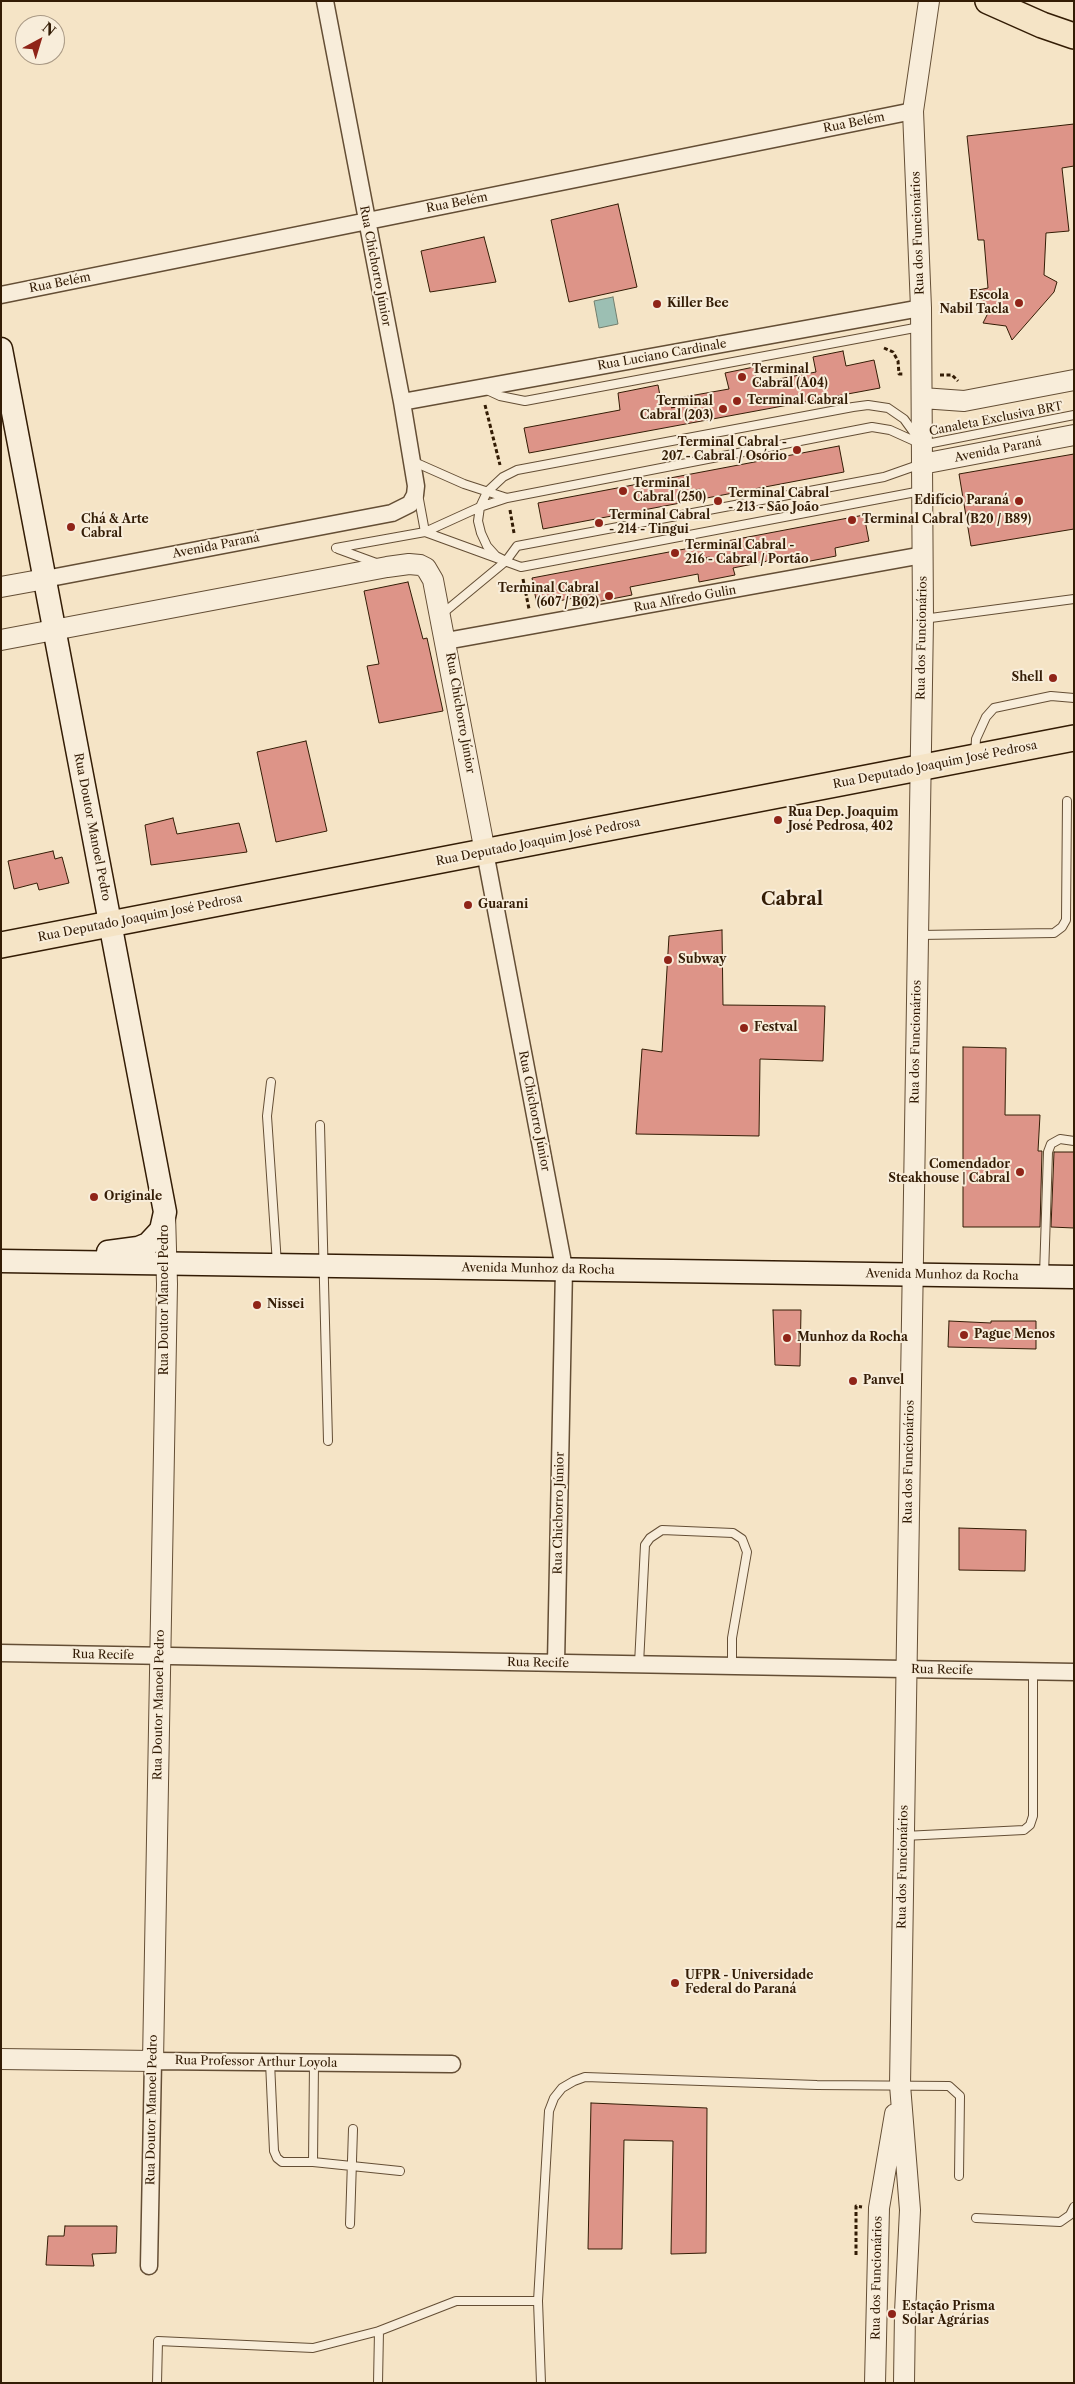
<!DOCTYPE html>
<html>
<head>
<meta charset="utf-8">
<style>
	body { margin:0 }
	#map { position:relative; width:1075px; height:2384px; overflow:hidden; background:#f5e4c6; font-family:"Libre Caslon Text",serif }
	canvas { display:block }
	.frame { position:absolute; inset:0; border:2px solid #331c05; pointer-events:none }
	.north { position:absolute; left:15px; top:15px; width:50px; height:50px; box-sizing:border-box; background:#f8edda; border:1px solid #a99985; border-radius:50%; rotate:39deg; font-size:14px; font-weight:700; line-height:20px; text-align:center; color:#331c05 }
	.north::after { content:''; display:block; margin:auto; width:18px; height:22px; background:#8f2418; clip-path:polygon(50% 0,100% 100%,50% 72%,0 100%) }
</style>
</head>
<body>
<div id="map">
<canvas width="1075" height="2384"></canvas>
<div class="frame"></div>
<div class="north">N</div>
</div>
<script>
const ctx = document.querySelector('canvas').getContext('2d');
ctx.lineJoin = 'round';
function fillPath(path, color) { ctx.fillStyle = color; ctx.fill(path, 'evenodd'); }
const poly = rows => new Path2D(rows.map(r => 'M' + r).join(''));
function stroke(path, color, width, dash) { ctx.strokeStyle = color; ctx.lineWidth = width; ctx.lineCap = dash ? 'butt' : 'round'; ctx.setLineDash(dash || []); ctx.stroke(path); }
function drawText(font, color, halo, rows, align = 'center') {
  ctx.font = font + ' "Libre Caslon Text",serif'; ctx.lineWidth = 4; ctx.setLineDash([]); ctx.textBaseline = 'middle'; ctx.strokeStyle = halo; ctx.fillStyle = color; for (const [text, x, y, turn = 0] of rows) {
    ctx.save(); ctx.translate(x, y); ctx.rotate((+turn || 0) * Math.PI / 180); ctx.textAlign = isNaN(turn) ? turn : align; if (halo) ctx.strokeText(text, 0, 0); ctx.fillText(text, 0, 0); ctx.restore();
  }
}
const water = poly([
	[613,297,618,324,599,328,594,301,613,297]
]);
fillPath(water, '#9cbfb3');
stroke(water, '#727e6d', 1);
const building = poly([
	[1074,124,1074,166,1062,168,1069,231,1046,233,1044,275,1057,282,1054,292,1012,340,1006,326,983,323,989,311,973,291,988,288,984,240,978,240,967,136,1074,124],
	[618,204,637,287,569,302,551,220,618,204],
	[484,237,496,282,430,292,421,251,484,237],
	[843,351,846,366,874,360,880,388,529,453,524,428,620,410,618,393,658,385,661,401,729,389,725,373,754,367,757,383,816,372,813,357,843,351],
	[839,446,844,472,543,529,538,503,839,446],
	[1074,454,1074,529,971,546,959,474,1074,454],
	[864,515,869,541,835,548,836,556,795,564,793,556,733,568,735,575,699,582,698,574,630,587,632,595,596,602,595,594,537,605,532,578,864,515],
	[408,582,423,639,427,638,443,711,379,723,367,666,379,664,364,591,408,582],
	[306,741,327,831,276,842,257,752,306,741],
	[173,818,177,834,239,823,247,852,151,865,145,825,173,818],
	[53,851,55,859,62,857,69,883,39,890,37,883,14,889,8,861,53,851],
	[722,930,723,1005,825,1006,823,1061,760,1059,759,1136,636,1134,642,1049,662,1052,669,936,722,930],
	[963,1047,1006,1048,1005,1115,1040,1115,1038,1151,1042,1151,1040,1227,963,1227,963,1047],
	[1054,1152,1074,1152,1074,1228,1051,1227,1054,1152],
	[773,1310,801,1310,800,1366,775,1365,773,1310],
	[949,1321,991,1323,991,1321,1036,1321,1036,1349,948,1347,949,1321],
	[959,1528,1026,1530,1025,1571,959,1570,959,1528],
	[591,2103,707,2108,706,2253,671,2254,673,2141,624,2140,622,2249,588,2249,591,2103],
	[65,2226,117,2226,116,2253,92,2254,94,2266,46,2265,48,2236,64,2236,65,2226]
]);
fillPath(building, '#dd9488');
stroke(building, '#331c05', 1);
const service = poly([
	[487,390,500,396,525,401,920,327],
	[922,445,1074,415],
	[412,461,464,484,507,498],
	[418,494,425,532],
	[425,532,521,567,921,491],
	[336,548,425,532,480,507,507,498,872,427,890,430,921,444],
	[338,549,379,564],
	[506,561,496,556,487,546,481,533,478,521,480,507,487,492,503,477,517,470,853,407,868,405,888,408,904,419,917,437],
	[442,614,506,561,517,546,884,477,921,464],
	[923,619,1074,599],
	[975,755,976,739,986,717,994,708,1051,696,1074,698],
	[919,935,1054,933,1062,927,1066,920,1067,801],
	[271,1082,267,1116,277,1264],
	[320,1125,328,1441],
	[1044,1275,1048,1152,1051,1144,1060,1139,1074,1141],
	[639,1664,645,1545,650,1538,662,1530,733,1533,742,1539,747,1552,732,1638,732,1666],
	[904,1836,1024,1830,1030,1825,1033,1816,1033,1671],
	[270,2062,274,2151,277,2158,282,2162,313,2162,314,2063],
	[313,2162,400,2171],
	[976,2218,1060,2222,1070,2215,1074,2207],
	[350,2224,353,2129],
	[157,2383,158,2341,313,2348,379,2331,456,2301,538,2301],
	[378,2383,379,2331],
	[541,2383,538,2301,549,2111,554,2098,562,2088,574,2081,585,2077,817,2085,949,2086,960,2096,959,2176]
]);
const minor = poly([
	[1,295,913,111],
	[402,402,921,308],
	[45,579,392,513,410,504,415,495,416,486,402,402,325,1],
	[446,641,923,555],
	[485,852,564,1268,556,1663],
	[1,1653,1074,1672],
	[149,2266,153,2061,452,2064]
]);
const tertiary = poly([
	[922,398,964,401,1074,380],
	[922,464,1074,435],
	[1,587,45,579],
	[1,640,387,567,409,564,420,565,426,568,433,580,485,852],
	[1,2059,153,2061,167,1284,165,1214],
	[875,2383,879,2208,895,2114],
	[904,2383,905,2312,910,2210,900,2085,923,619,921,308,913,111,929,1]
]);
const secondary = poly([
	[1,349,165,1212,161,1230,148,1244,138,1248,108,1252],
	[1,1261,1074,1277]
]);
const primary = poly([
	[988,1,1042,25,1074,36],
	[1,945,1074,738]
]);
stroke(service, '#644e35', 10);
stroke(minor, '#644e35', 19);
stroke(tertiary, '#644e35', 22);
stroke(secondary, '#331c05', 25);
stroke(primary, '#331c05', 28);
stroke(poly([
	[884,348,893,352,898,361,899,374,903,374],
	[940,375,952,375,958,381],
	[485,405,500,465],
	[671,407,690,404],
	[683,493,701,490],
	[510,510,514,533],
	[693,561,710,558],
	[523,579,529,609],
	[856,2255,856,2206,862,2207]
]), '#331c05', 3, [4, 2.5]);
stroke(service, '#f8edda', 8);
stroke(minor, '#f8edda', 16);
stroke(tertiary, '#f8edda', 20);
stroke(secondary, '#f8edda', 22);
stroke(primary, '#f5e4c6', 25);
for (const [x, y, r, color] of [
	[1019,303,5,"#8f2418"],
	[657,304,5,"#8f2418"],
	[742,377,5,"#8f2418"],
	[737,401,5,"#8f2418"],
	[723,409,5,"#8f2418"],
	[797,450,5,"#8f2418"],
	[623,491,5,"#8f2418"],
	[718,501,5,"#8f2418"],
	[1019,501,5,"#8f2418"],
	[852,520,5,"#8f2418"],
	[599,523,5,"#8f2418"],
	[71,527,5,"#8f2418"],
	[675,553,5,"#8f2418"],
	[609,596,5,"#8f2418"],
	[1053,678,5,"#8f2418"],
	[778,820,5,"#8f2418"],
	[468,905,5,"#8f2418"],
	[668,960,5,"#8f2418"],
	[744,1028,5,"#8f2418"],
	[1020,1172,5,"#8f2418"],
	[94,1197,5,"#8f2418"],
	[257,1305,5,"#8f2418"],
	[964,1335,5,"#8f2418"],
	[787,1338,5,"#8f2418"],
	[853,1381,5,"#8f2418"],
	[675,1983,5,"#8f2418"],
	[892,2314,5,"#8f2418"]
]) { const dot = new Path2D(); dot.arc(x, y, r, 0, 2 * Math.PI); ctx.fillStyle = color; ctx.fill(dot); stroke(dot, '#f8edda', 2); }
drawText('12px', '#331c05', '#f8edda', [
	["Rua Belém",854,123,-11],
	["Rua Belém",457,203,-11],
	["Rua dos Funcionários",918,233,-92],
	["Rua Chichorro Júnior",375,266,79],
	["Rua Belém",60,283,-11],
	["Rua Luciano Cardinale",662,355,-10],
	["Canaleta Exclusiva BRT",996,419,-11],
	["Avenida Paraná",998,450,-11],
	["Avenida Paraná",216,546,-11],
	["Rua Alfredo Gulin",685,599,-10],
	["Rua dos Funcionários",922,638,-89],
	["Rua Chichorro Júnior",460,713,80],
	["Rua Deputado Joaquim José Pedrosa",935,765,-11],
	["Rua Doutor Manoel Pedro",92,827,79],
	["Rua Deputado Joaquim José Pedrosa",538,842,-11],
	["Rua Deputado Joaquim José Pedrosa",140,918,-11],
	["Rua dos Funcionários",916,1042,-89],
	["Rua Chichorro Júnior",534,1111,79],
	["Avenida Munhoz da Rocha",538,1269,1],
	["Avenida Munhoz da Rocha",942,1275,1],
	["Rua Doutor Manoel Pedro",165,1300,-90],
	["Rua dos Funcionários",909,1462,-89],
	["Rua Chichorro Júnior",559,1513,-89],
	["Rua Recife",103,1655,1],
	["Rua Recife",538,1663,1],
	["Rua Recife",942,1670,1],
	["Rua Doutor Manoel Pedro",159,1705,-89],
	["Rua dos Funcionários",903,1867,-89],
	["Rua Professor Arthur Loyola",256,2062,1],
	["Rua Doutor Manoel Pedro",152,2110,-89],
	["Rua dos Funcionários",877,2278,-89]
]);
drawText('bold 12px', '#331c05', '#f8edda', [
	["Escola",1009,296,"right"],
	["Nabil Tacla",1009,310,"right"],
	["Killer Bee",667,304],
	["Terminal",752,370],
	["Cabral (A04)",752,384],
	["Terminal Cabral",747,401],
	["Terminal",713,402,"right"],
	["Cabral (203)",713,416,"right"],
	["Terminal Cabral -",787,443,"right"],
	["207 - Cabral / Osório",787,457,"right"],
	["Terminal",633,484],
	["Cabral (250)",633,498],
	["Terminal Cabral",728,494],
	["- 213 - São João",728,508],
	["Edifício Paraná",1009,501,"right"],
	["Terminal Cabral",609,516],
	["- 214 - Tingui",609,530],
	["Chá & Arte",81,520],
	["Cabral",81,534],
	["Terminal Cabral (B20 / B89)",862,520],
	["Terminal Cabral -",685,546],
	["216 - Cabral / Portão",685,560],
	["Terminal Cabral",599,589,"right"],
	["(607 / B02)",599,603,"right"],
	["Shell",1043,678,"right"],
	["Rua Dep. Joaquim",788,813],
	["José Pedrosa, 402",788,827],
	["Guarani",478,905],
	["Subway",678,960],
	["Festval",754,1028],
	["Comendador",1010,1165,"right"],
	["Steakhouse | Cabral",1010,1179,"right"],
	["Originale",104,1197],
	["Nissei",267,1305],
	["Pague Menos",974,1335],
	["Munhoz da Rocha",797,1338],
	["Panvel",863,1381],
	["UFPR - Universidade",685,1976],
	["Federal do Paraná",685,1990],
	["Estação Prisma",902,2307],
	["Solar Agrárias",902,2321]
], 'left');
drawText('bold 18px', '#331c05', '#f8edda', [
	["Cabral",792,900]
]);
</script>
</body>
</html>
